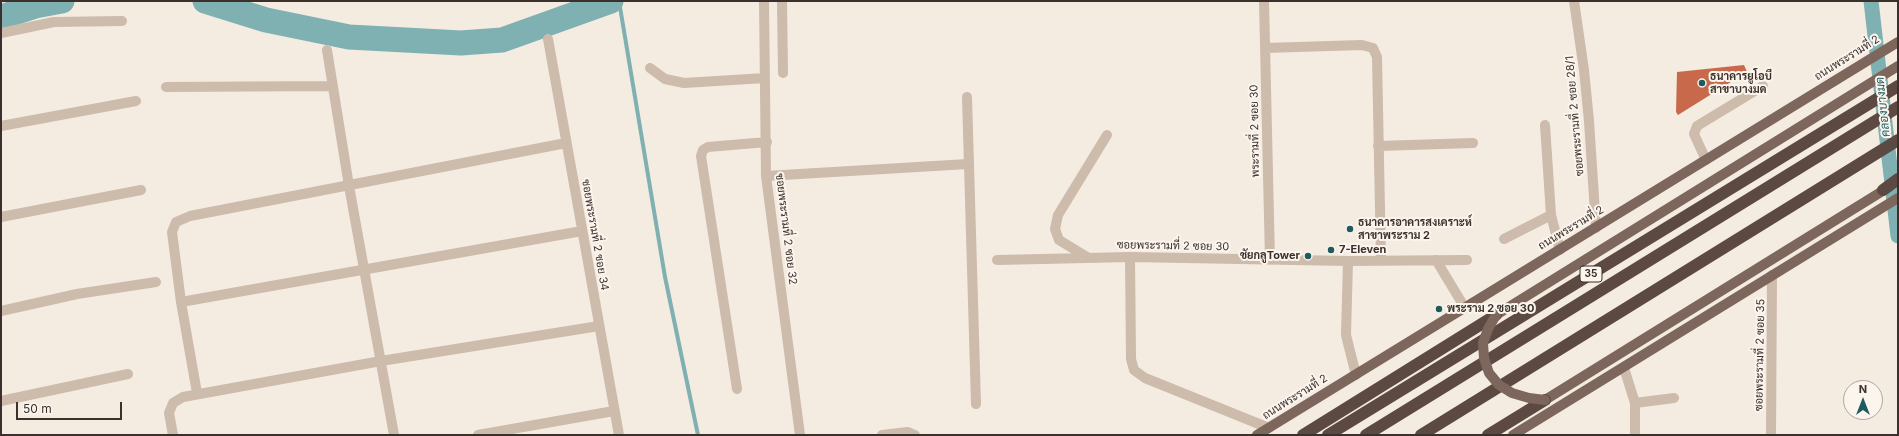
<!DOCTYPE html>
<html>
<head>
<meta charset="utf-8">
<style>
	body { margin:0 }
	#map { position:relative; width:1899px; height:436px; overflow:hidden; background:#f4ebe1; font-family:Inter,sans-serif }
	canvas { display:block }
	.frame { position:absolute; inset:0; border:2px solid #3b302b; pointer-events:none }
	.north { position:absolute; left:1843px; top:380px; width:40px; height:40px; box-sizing:border-box; background:#fbf5ee; border:1px solid #aea6a0; border-radius:50%; rotate:0deg; font-size:11px; font-weight:700; line-height:16px; text-align:center; color:#3b302b }
	.north::after { content:''; display:block; margin:auto; width:14px; height:18px; background:#1f5a5e; clip-path:polygon(50% 0,100% 100%,50% 72%,0 100%) }
	.scale { position:absolute; left:16px; top:402px; width:106px; height:18px; box-sizing:border-box; border:2px solid #3b302b; border-top:0; padding-left:5px; font-size:12px; line-height:14px; white-space:nowrap; color:#3b302b; -webkit-text-stroke:3px #fbf5ee; paint-order:stroke }
</style>
</head>
<body>
<div id="map">
<canvas width="1899" height="436"></canvas>
<div class="frame"></div>
<div class="north">N</div>
<div class="scale">50 m</div>
</div>
<script>
const ctx = document.querySelector('canvas').getContext('2d');
ctx.lineJoin = 'round';
const poly = rows => new Path2D(rows.map(r => 'M' + r).join(''));
function stroke(path, color, width, dash) { ctx.strokeStyle = color; ctx.lineWidth = width; ctx.lineCap = dash ? 'butt' : 'round'; ctx.setLineDash(dash || []); ctx.stroke(path); }
function fillPath(path, color) { ctx.fillStyle = color; ctx.fill(path, 'evenodd'); }
function drawText(font, color, halo, rows, align = 'center') {
  ctx.font = font + ' Inter,Sarabun,sans-serif'; ctx.lineWidth = 4; ctx.setLineDash([]); ctx.textBaseline = 'middle'; ctx.strokeStyle = halo; ctx.fillStyle = color; for (const [text, x, y, turn = 0] of rows) {
    ctx.save(); ctx.translate(x, y); ctx.rotate((+turn || 0) * Math.PI / 180); ctx.textAlign = isNaN(turn) ? turn : align; if (halo) ctx.strokeText(text, 0, 0); ctx.fillText(text, 0, 0); ctx.restore();
  }
}
stroke(poly([
	[619,1,665,277,698,435]
]), '#7fb0b2', 4);
stroke(poly([
	[1871,1,1898,236]
]), '#7fb0b2', 15);
stroke(poly([
	[205,1,266,20,349,37,461,43,502,40,611,1],
	[1,17,35,6,62,1]
]), '#7fb0b2', 25);
fillPath(poly([
	[1744,65,1747,72,1678,115,1676,112,1677,72]
]), '#c8694b');
stroke(poly([
	[764,1,766,176,800,435],
	[782,1,783,73],
	[1264,1,1270,260],
	[1574,1,1584,70,1589,121,1596,228],
	[1,33,54,22,122,21],
	[548,39,619,435],
	[1265,48,1362,45,1373,48,1377,57,1381,260],
	[327,50,349,186,394,435],
	[650,68,665,79,684,83,765,78],
	[166,87,333,86],
	[967,97,976,404],
	[1545,125,1551,215,1560,250],
	[1,126,136,101],
	[1378,146,1473,143],
	[1706,160,1694,134,1697,126,1763,86],
	[766,176,968,164],
	[1,217,141,190],
	[1504,239,1551,215],
	[1087,257,1059,240,1055,229,1058,215,1107,135],
	[1130,257,1131,359,1134,370,1145,378,1269,428],
	[997,260,1130,257,1348,261,1467,260],
	[1436,260,1465,308],
	[1348,261,1346,335,1356,375],
	[181,302,582,231],
	[1,311,77,294,156,282],
	[1624,368,1635,403,1635,435],
	[737,389,701,156,703,150,708,147,767,142],
	[197,393,181,302,172,232,176,222,190,216,566,143],
	[1,401,128,374],
	[1635,403,1674,398],
	[173,435,169,413,173,403,183,397,381,361,599,326],
	[478,435,614,411],
	[882,435,908,432,915,435],
	[1771,435,1772,275]
]), '#cdbbac', 10);
stroke(poly([
	[1496,315,1898,66],
	[1545,400,1889,187],
	[1257,435,1898,42],
	[1513,435,1898,198]
]), '#7d675c', 10);
stroke(poly([
	[1883,190,1898,179],
	[1303,435,1496,315],
	[1328,435,1898,86],
	[1366,435,1898,107],
	[1421,435,1898,140],
	[1488,435,1545,400]
]), '#5c4a42', 12);
stroke(poly([
	[1496,315,1488,329,1483,343,1484,358,1489,373,1499,385,1512,393,1529,398,1545,400]
]), '#7d675c', 10);
for (const [x, y, r, color] of [
	[1702,83,4,"#1f5a5e"],
	[1350,229,4,"#1f5a5e"],
	[1331,250,4,"#1f5a5e"],
	[1308,256,4,"#1f5a5e"],
	[1439,309,4,"#1f5a5e"]
]) { const dot = new Path2D(); dot.arc(x, y, r, 0, 2 * Math.PI); ctx.fillStyle = color; ctx.fill(dot); stroke(dot, '#fbf5ee', 1.5); }
for (const [x, y, w] of [
	[1591,274,22]
]) { const box = new Path2D(); box.roundRect(x - w / 2, y - 8, w, 16, 3); ctx.fillStyle = '#fbf5ee'; ctx.fill(box); stroke(box, '#3b302b', 1); }
drawText('bold 10px', '#3b302b', null, [
	["35",1591,274]
]);
drawText('11px', '#3b302b', '#fbf5ee', [
	["ถนนพระรามที่ 2",1847,58,-32],
	["ซอยพระรามที่ 2 ซอย 28/1",1575,116,-95],
	["พระรามที่ 2 ซอย 30",1255,131,-91],
	["ถนนพระรามที่ 2",1571,228,-31],
	["ซอยพระรามที่ 2 ซอย 32",786,229,83],
	["ซอยพระรามที่ 2 ซอย 34",595,235,80],
	["ซอยพระรามที่ 2 ซอย 30",1173,246,1],
	["ซอยพระรามที่ 2 ซอย 35",1760,355,-89],
	["ถนนพระรามที่ 2",1295,397,-32]
]);
drawText('bold 11px', '#3b302b', '#fbf5ee', [
	["ธนาคารยูโอบี",1710,77],
	["สาขาบางมด",1710,90],
	["ธนาคารอาคารสงเคราะห์",1358,223],
	["สาขาพระราม 2",1358,236],
	["7-Eleven",1339,250],
	["ชัยกลูTower",1300,256,"right"],
	["พระราม 2 ซอย 30",1447,309]
], 'left');
drawText('italic 12px', '#1f5a5e', '#fbf5ee', [
	["คลองบางมด",1883,107,-96]
]);
</script>
</body>
</html>
